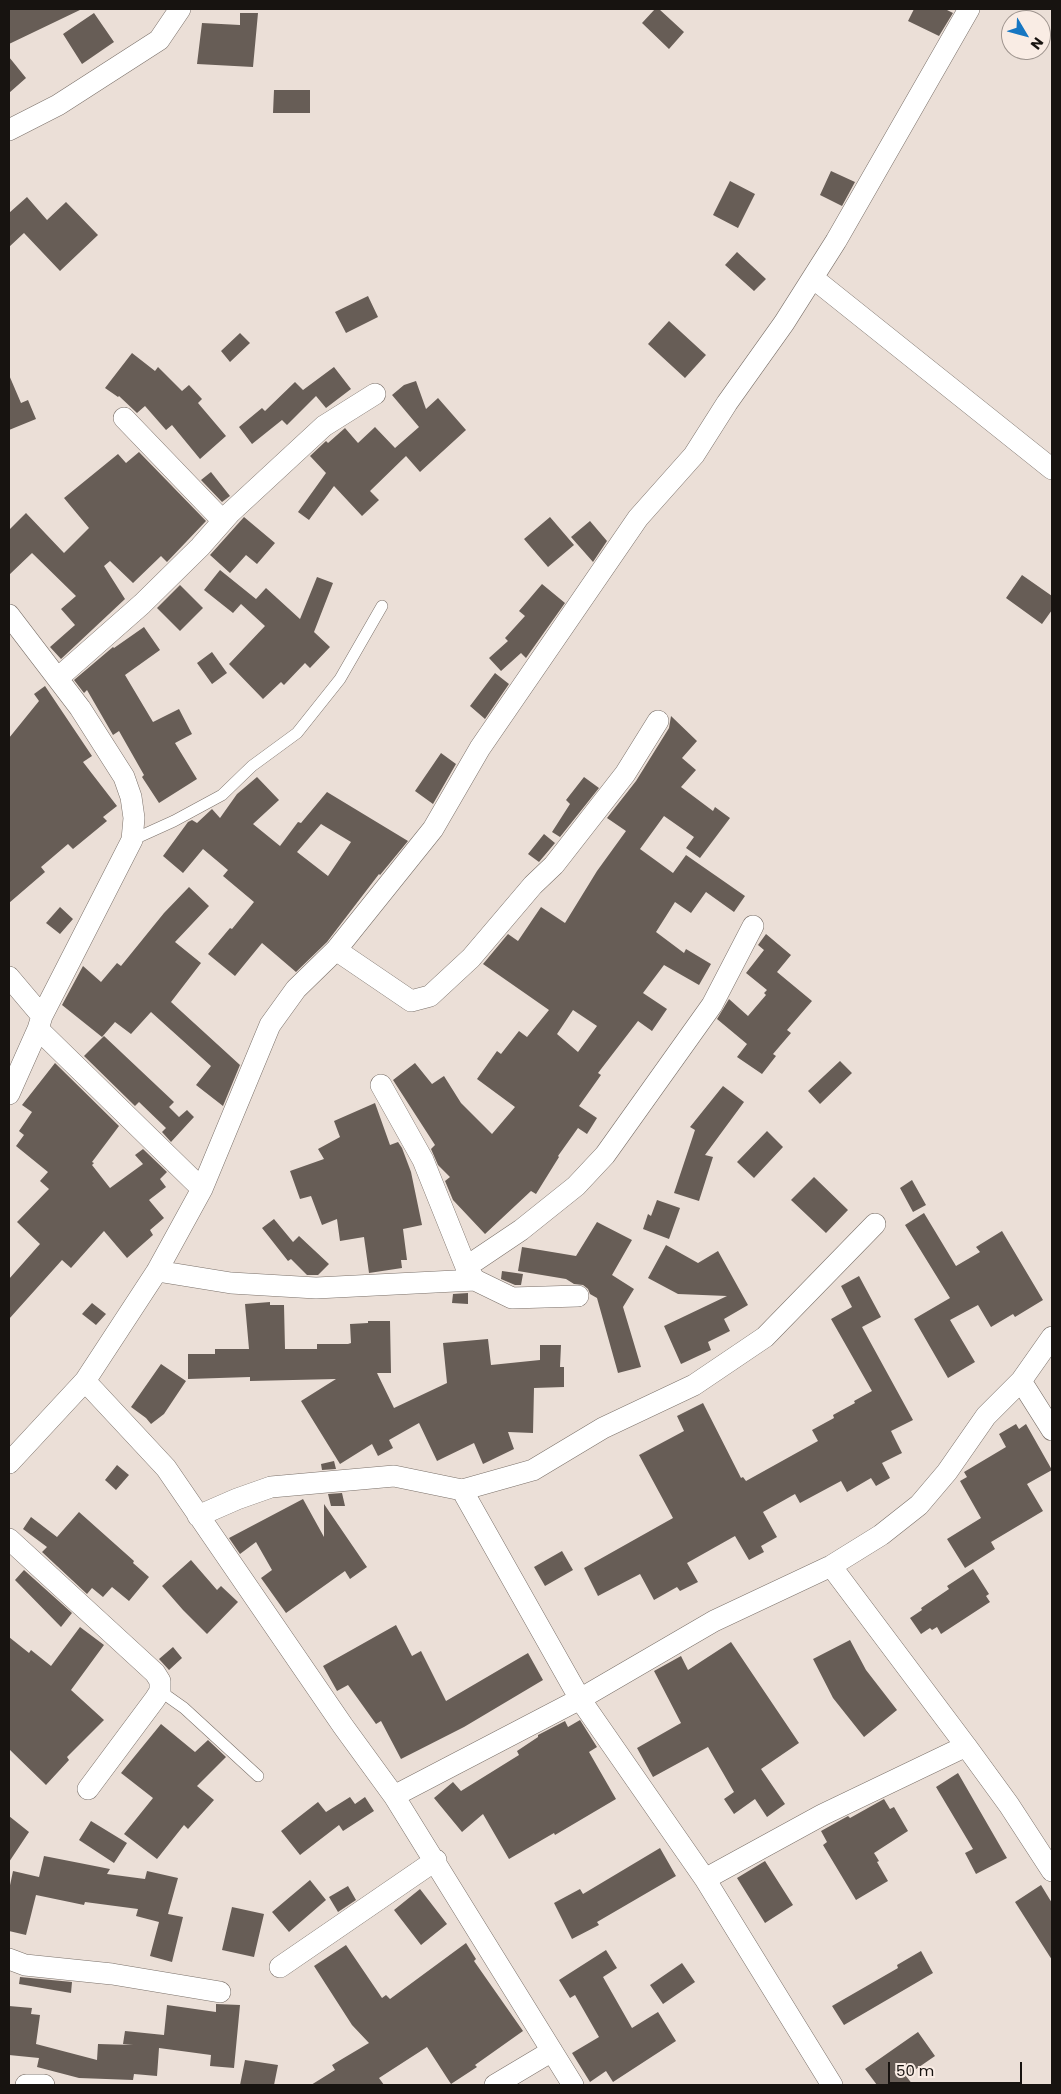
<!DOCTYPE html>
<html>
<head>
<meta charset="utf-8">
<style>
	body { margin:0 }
	#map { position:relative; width:1061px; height:2094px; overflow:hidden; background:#ebdfd7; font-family:Poppins,sans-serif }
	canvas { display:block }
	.frame { position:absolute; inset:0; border:10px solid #171310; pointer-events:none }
	.north { position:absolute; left:1001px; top:10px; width:50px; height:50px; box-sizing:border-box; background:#f9ece4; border:1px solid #9f958f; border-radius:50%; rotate:127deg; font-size:14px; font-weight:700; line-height:20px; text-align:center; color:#171310 }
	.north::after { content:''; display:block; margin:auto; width:18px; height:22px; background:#1676c2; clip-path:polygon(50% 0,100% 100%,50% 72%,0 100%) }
	.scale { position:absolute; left:888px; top:2062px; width:134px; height:22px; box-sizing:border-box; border:2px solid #171310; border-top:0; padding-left:6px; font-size:15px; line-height:18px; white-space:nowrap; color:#171310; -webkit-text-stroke:4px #f9ece4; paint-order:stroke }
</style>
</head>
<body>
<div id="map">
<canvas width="1061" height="2094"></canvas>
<div class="frame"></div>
<div class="north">N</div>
<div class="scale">50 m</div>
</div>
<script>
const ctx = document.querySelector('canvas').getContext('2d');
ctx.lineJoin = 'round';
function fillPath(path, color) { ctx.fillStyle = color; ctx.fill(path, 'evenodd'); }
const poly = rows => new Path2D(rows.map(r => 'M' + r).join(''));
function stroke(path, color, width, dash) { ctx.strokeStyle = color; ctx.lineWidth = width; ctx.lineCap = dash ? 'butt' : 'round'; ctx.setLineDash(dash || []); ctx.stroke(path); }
fillPath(poly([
	[9,9,82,9,9,44],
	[655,9,659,9,684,32,669,49,642,23],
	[914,9,945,9,953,13,939,36,908,21],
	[94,13,114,42,82,64,63,34],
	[240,13,258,13,253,67,197,64,202,23,240,25],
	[9,57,26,78,9,93],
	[274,90,310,90,310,113,273,113],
	[831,171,855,182,842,206,820,195],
	[730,181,755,194,738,228,713,215],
	[27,197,47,220,66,202,98,235,60,271,24,233,9,247,9,213],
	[737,252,766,279,754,291,725,265],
	[368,296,378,317,346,333,335,312],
	[669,321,706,355,685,378,648,344],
	[240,333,250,343,230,362,221,351],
	[132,353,155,371,158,367,182,391,189,385,202,399,198,403,226,436,200,459,172,425,166,430,145,406,137,413,119,396,118,397,105,388],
	[334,367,351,389,326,408,316,396,287,425,282,420,252,444,239,427,262,408,265,411,295,382,303,390],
	[9,375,21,403,28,400,36,419,9,430],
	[416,381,426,409,438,398,466,430,420,472,406,456,370,491,379,500,362,516,334,486,309,520,298,512,326,473,310,456,326,441,328,443,345,428,358,443,375,427,395,448,419,427,392,395,404,385],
	[139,452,206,521,167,562,161,556,133,583,110,561,104,566,125,599,61,659,50,647,75,625,61,609,76,596,32,553,9,575,9,530,26,513,64,553,89,528,64,498,118,454,126,463],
	[211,472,230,496,222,502,201,480],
	[244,517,275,543,257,564,246,555,230,573,210,555],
	[550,517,574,545,548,567,524,539],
	[590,521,607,541,593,562,571,537],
	[220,570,256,599,266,588,300,619,317,577,333,583,314,632,330,647,310,668,305,663,284,685,281,682,263,699,229,664,265,626,241,604,233,613,204,590],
	[1022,575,1052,596,1052,610,1042,624,1006,598],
	[542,584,565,603,526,658,521,653,501,671,489,658,508,641,505,638,525,616,519,611],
	[180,585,203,608,180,631,157,608],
	[144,627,160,650,125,675,153,722,179,709,192,734,175,743,197,779,159,803,142,777,144,775,119,731,113,735,87,690,84,693,74,680,113,647,114,648],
	[212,652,227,673,212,684,197,663],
	[495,673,509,684,485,719,470,706],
	[45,686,92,756,83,762,117,806,103,817,107,821,73,849,68,844,41,867,45,872,9,903,9,738,39,701,34,694],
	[671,716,697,741,682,758,696,770,681,787,713,811,715,807,730,818,700,858,686,848,694,837,664,816,640,849,673,873,686,855,745,896,734,912,706,892,691,913,675,902,656,932,684,953,686,949,711,964,699,985,664,965,643,993,667,1009,652,1031,638,1021,598,1073,601,1075,579,1106,597,1118,587,1134,578,1128,558,1156,559,1157,536,1194,531,1191,485,1234,453,1200,445,1181,450,1177,438,1165,431,1149,435,1145,393,1080,415,1063,432,1084,444,1076,461,1103,492,1134,515,1107,477,1079,497,1051,501,1054,519,1031,527,1037,549,1010,483,964,508,934,518,941,541,907,565,923,597,871,626,831,607,818,636,781,669,728],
	[573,1010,597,1026,578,1052,557,1034],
	[441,753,456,764,433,804,415,791],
	[257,777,279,800,253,824,280,846,298,822,301,823,327,792,408,841,380,875,379,874,327,942,296,972,262,943,235,976,208,954,230,928,232,929,254,902,223,876,228,870,203,849,183,873,163,856,188,822,192,820,197,823,212,809,220,818,237,794],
	[321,824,351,842,328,876,297,852],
	[584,777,599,788,560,837,552,832,570,804,566,800],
	[544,834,555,843,539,862,528,854],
	[189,887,209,906,175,942,201,963,171,1002,240,1065,223,1106,196,1085,211,1066,151,1012,131,1034,115,1022,102,1037,62,1005,83,966,101,982,117,963,121,966,164,913],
	[60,907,73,919,60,934,46,923],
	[766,934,791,955,777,972,812,1001,787,1030,791,1033,773,1054,776,1056,762,1074,737,1057,747,1044,717,1019,729,999,748,1016,766,995,764,993,767,990,746,973,764,950,758,945],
	[104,1036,174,1102,169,1107,179,1117,187,1110,194,1117,171,1142,162,1132,166,1128,139,1102,135,1106,84,1056],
	[840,1061,852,1073,820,1104,808,1091],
	[55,1063,119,1126,92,1162,94,1163,92,1165,110,1188,143,1164,135,1155,143,1149,167,1172,160,1179,166,1187,149,1200,164,1218,150,1230,153,1235,127,1258,104,1231,71,1268,62,1260,9,1319,9,1279,40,1244,17,1222,49,1189,40,1181,48,1172,16,1146,24,1135,19,1131,32,1112,22,1105],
	[723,1086,744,1102,705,1155,713,1157,699,1201,674,1193,695,1130,690,1127],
	[375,1103,390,1145,398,1142,402,1148,411,1172,422,1225,403,1229,407,1260,401,1260,402,1268,369,1273,364,1237,340,1241,337,1219,322,1225,311,1196,300,1199,290,1171,324,1159,318,1149,340,1137,334,1121],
	[767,1131,783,1147,754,1178,737,1162],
	[814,1177,848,1210,826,1233,791,1200],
	[912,1180,926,1205,913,1212,900,1188],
	[657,1200,680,1208,669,1239,643,1229,648,1214,651,1216],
	[924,1213,956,1266,980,1252,976,1247,1002,1231,1043,1300,1015,1317,1013,1314,991,1327,978,1305,950,1320,975,1362,948,1378,914,1319,950,1298,905,1225],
	[274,1219,293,1242,299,1236,329,1264,318,1275,307,1275,291,1259,288,1261,262,1228],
	[597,1222,632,1240,612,1275,634,1289,623,1307,641,1367,618,1373,597,1298,590,1294,588,1289,583,1285,574,1284,566,1279,518,1271,522,1247,576,1256],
	[666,1245,698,1263,718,1251,748,1305,724,1319,730,1331,708,1342,711,1350,681,1364,664,1326,727,1296,678,1294,648,1278],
	[502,1271,523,1274,521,1285,515,1285,501,1279],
	[859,1276,881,1317,862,1327,913,1420,891,1431,902,1453,882,1463,890,1478,876,1486,871,1478,847,1492,841,1481,800,1503,795,1494,763,1512,777,1537,761,1546,764,1552,749,1560,735,1536,687,1563,698,1582,680,1591,677,1587,654,1600,640,1574,598,1596,584,1568,673,1518,639,1455,684,1431,677,1416,703,1403,741,1478,743,1477,746,1481,818,1441,812,1430,834,1418,833,1415,855,1403,854,1401,872,1391,831,1319,852,1307,841,1286],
	[468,1293,468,1304,452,1303,453,1294],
	[270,1302,270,1305,284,1305,285,1349,317,1349,317,1344,348,1344,351,1343,350,1324,368,1323,368,1321,390,1321,391,1373,377,1373,394,1408,447,1383,443,1343,488,1339,491,1365,540,1360,540,1345,561,1345,560,1367,564,1367,564,1387,534,1388,533,1433,508,1432,514,1449,483,1464,474,1443,437,1461,419,1423,389,1440,393,1448,378,1456,372,1444,340,1464,301,1401,336,1379,250,1381,250,1377,188,1379,188,1354,215,1354,215,1349,249,1349,245,1304],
	[92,1303,106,1314,96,1325,82,1314],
	[161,1364,186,1381,164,1414,151,1424,146,1418,131,1407],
	[1016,1424,1019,1429,1026,1424,1052,1470,1027,1484,1043,1511,991,1542,995,1549,965,1568,947,1539,981,1518,960,1481,967,1477,964,1472,1006,1447,999,1434],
	[334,1461,336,1469,322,1470,321,1464],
	[117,1465,129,1475,116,1490,105,1480],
	[342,1493,345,1506,331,1506,328,1494],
	[303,1499,324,1537,324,1504,367,1567,350,1579,345,1571,286,1613,261,1578,272,1570,256,1542,240,1554,229,1538],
	[79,1512,134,1561,133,1563,149,1577,129,1601,112,1587,103,1597,92,1588,87,1594,42,1552,47,1547,23,1529,31,1517,57,1537],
	[562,1551,573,1570,545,1586,534,1567],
	[191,1560,217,1590,221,1586,238,1602,207,1634,183,1610,162,1586],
	[973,1569,989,1594,986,1596,990,1602,941,1634,937,1627,932,1630,930,1628,921,1634,910,1618,922,1610,921,1608,949,1589,947,1586],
	[24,1570,72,1613,61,1627,15,1580],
	[396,1625,412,1656,421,1651,446,1701,528,1653,543,1680,464,1727,401,1759,381,1721,376,1724,348,1685,337,1691,323,1666],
	[80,1627,104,1645,71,1690,104,1720,67,1757,69,1760,46,1785,9,1749,9,1637,29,1653,31,1650,51,1666],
	[850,1640,866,1670,897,1710,864,1737,833,1698,813,1659],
	[731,1642,799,1743,761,1769,785,1804,767,1817,755,1799,734,1814,724,1799,734,1792,708,1747,653,1777,637,1748,681,1723,654,1671,681,1656,688,1670],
	[173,1647,182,1658,169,1670,159,1659],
	[580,1720,597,1747,589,1752,616,1799,555,1835,554,1833,509,1859,483,1814,462,1832,434,1798,453,1782,461,1791,519,1755,517,1751,538,1737,538,1735,565,1721,568,1727],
	[161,1724,195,1752,208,1740,226,1757,197,1786,214,1800,188,1829,184,1825,157,1859,124,1834,153,1798,121,1773],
	[958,1773,1007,1858,976,1874,965,1853,973,1849,936,1787],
	[350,1797,355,1804,365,1797,374,1811,343,1831,339,1825,300,1855,281,1831,318,1802,326,1812],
	[884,1799,890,1809,894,1807,908,1831,874,1853,879,1861,877,1862,888,1881,856,1900,823,1845,827,1842,821,1831,848,1816,850,1818],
	[9,1816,29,1832,9,1862],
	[91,1821,127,1843,114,1863,79,1840],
	[660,1848,676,1876,597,1922,599,1925,572,1939,554,1903,580,1889,583,1894],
	[44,1856,110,1869,107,1874,145,1879,147,1871,178,1878,168,1914,183,1917,172,1962,150,1956,159,1922,136,1916,138,1909,85,1902,84,1905,36,1895,26,1935,9,1931,9,1890,13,1871,39,1877],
	[765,1861,793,1905,765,1923,737,1878],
	[310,1880,326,1900,289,1932,272,1912],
	[1041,1885,1052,1903,1052,1960,1015,1902],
	[348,1886,356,1900,338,1912,329,1897],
	[420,1889,447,1924,421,1945,394,1910],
	[232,1907,264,1914,254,1957,222,1950],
	[466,1943,476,1959,474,1961,523,2031,475,2065,477,2067,451,2084,427,2047,379,2078,384,2085,311,2085,335,2070,332,2065,369,2043,352,2025,314,1966,346,1945,382,1998,386,1995,390,1999],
	[606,1950,617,1968,603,1977,632,2028,658,2012,676,2041,613,2082,606,2071,590,2082,572,2053,599,2037,575,1995,570,1998,559,1980],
	[921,1951,933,1973,844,2025,832,2006,898,1968,897,1965],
	[682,1963,695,1982,663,2004,650,1985],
	[20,1977,72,1982,71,1993,19,1984],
	[216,2004,240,2005,234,2068,210,2066,211,2055,159,2048,157,2076,134,2074,133,2080,79,2078,37,2067,39,2058,9,2055,9,2006,32,2008,31,2014,40,2015,36,2044,97,2060,98,2044,133,2045,123,2044,125,2031,164,2035,167,2005,216,2012],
	[918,2032,935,2056,906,2076,913,2085,877,2085,865,2069],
	[245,2060,278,2065,274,2085,240,2085]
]), '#675d56');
const service = poly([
	[132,840,174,821,222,795,252,766,297,733,340,679,382,606],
	[160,1691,184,1708,258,1776]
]);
const minor = poly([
	[9,130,58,105,159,40,180,9],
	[813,278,1052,469],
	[124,418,223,521],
	[9,615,80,708,124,777,131,797,134,818,132,840,42,1016,38,1029,9,1094],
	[58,678,142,604,200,547,230,513,324,426,375,394],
	[336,950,411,1001,430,996,471,958,533,885,554,865,625,774,658,721],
	[9,977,42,1016],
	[38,1029,202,1189],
	[381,1085,423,1160,466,1267],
	[157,1271,231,1283,316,1288,475,1280,512,1298,578,1296],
	[475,1280,466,1267,521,1230,576,1186,605,1155,712,1005,753,926],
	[85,1381,166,1468,343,1726,394,1796,573,2085],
	[1021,1381,1052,1430],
	[9,1463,85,1381,157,1271,202,1189,270,1025,296,989,336,950,433,829,480,748,638,518,694,455,727,403,784,323,836,241,969,9],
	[462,1490,580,1699,705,1879,832,2085],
	[198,1516,237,1499,271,1487,394,1476,462,1490,533,1470,603,1428,694,1385,765,1337,875,1224],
	[9,1539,155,1673,160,1681,160,1691,155,1699,88,1789],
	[831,1566,966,1746],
	[394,1796,580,1699,714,1621,831,1566,881,1535,919,1505,947,1472,986,1416,1021,1381,1052,1337],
	[705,1879,822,1815,966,1746,1009,1805,1052,1871],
	[9,1959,25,1965,112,1974,220,1992],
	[280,1967,436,1860],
	[26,2085,44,2085],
	[495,2085,552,2051]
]);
stroke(service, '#7a7069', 12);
stroke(minor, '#7a7069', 22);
stroke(service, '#fff', 11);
stroke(minor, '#fff', 21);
</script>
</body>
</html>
